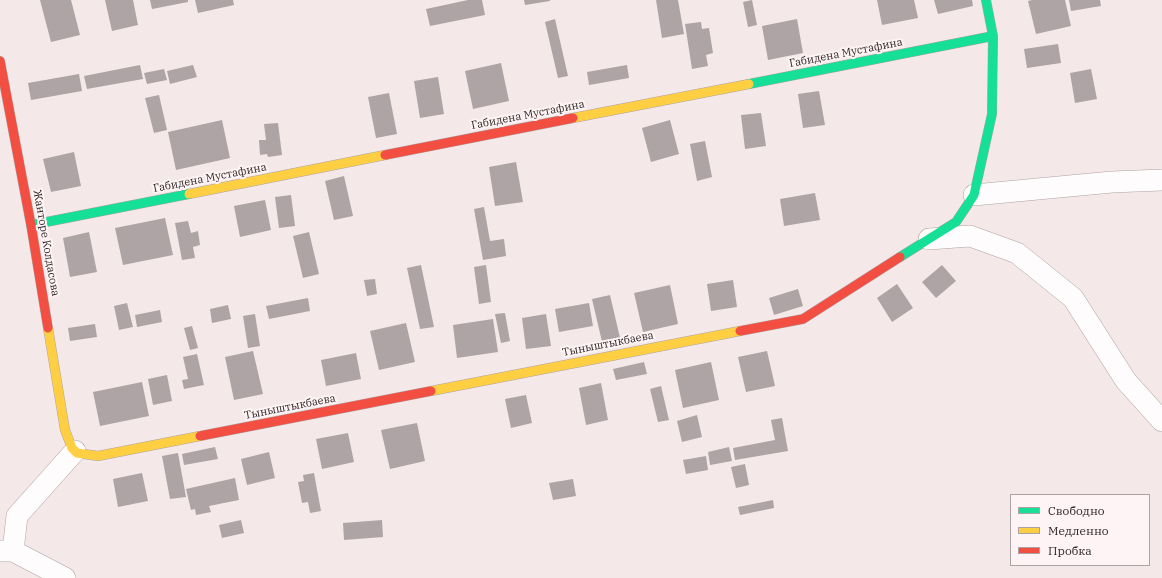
<!DOCTYPE html>
<html>
<head>
<meta charset="utf-8">
<style>
	body { margin:0 }
	#map { position:relative; width:1162px; height:578px; overflow:hidden; background:#f5e8e9; font-family:"IBM Plex Serif",serif }
	canvas { display:block }
	.legend { position:absolute; left:1010px; top:494px; width:140px; height:72px; box-sizing:border-box; background:#fef4f5; border:1px solid #aca2a3; margin:0; padding:5px 7px; list-style:none; font-size:12px; color:#302727 }
	.legend li { display:flex; align-items:center; gap:8px; height:20px }
	.legend b { width:20px; border:1px solid #aca2a3 }
</style>
</head>
<body>
<div id="map">
<canvas width="1162" height="578"></canvas>
<ul class="legend">
<li><b style="height:5px;background:#16e098"></b>Свободно</li>
<li><b style="height:5px;background:#ffcf43"></b>Медленно</li>
<li><b style="height:5px;background:#f24e42"></b>Пробка</li>
</ul>
</div>
<script>
const ctx = document.querySelector('canvas').getContext('2d');
ctx.lineJoin = 'round';
function fillPath(path, color) { ctx.fillStyle = color; ctx.fill(path, 'evenodd'); }
const poly = rows => new Path2D(rows.map(r => 'M' + r).join(''));
function stroke(path, color, width, dash) { ctx.strokeStyle = color; ctx.lineWidth = width; ctx.lineCap = dash ? 'butt' : 'round'; ctx.setLineDash(dash || []); ctx.stroke(path); }
function drawText(font, color, halo, rows, align = 'center') {
  ctx.font = font + ' "IBM Plex Serif",serif'; ctx.lineWidth = 4; ctx.setLineDash([]); ctx.textBaseline = 'middle'; ctx.strokeStyle = halo; ctx.fillStyle = color; for (const [text, x, y, turn = 0] of rows) {
    ctx.save(); ctx.translate(x, y); ctx.rotate((+turn || 0) * Math.PI / 180); ctx.textAlign = isNaN(turn) ? turn : align; if (halo) ctx.strokeText(text, 0, 0); ctx.fillText(text, 0, 0); ctx.restore();
  }
}
fillPath(poly([
	[40,0,71,0,80,35,51,42],
	[105,0,133,0,138,25,112,31],
	[150,0,188,0,188,2,152,9],
	[195,0,233,0,234,5,198,13],
	[468,0,482,0,485,15,430,26,426,9],
	[524,0,550,0,550,1,525,5],
	[656,0,678,0,684,34,662,38],
	[752,0,757,25,748,27,743,2],
	[877,0,914,0,918,18,882,25],
	[934,0,972,0,973,6,938,14],
	[1032,0,1065,0,1071,26,1036,34,1028,1],
	[1069,0,1100,0,1101,6,1071,11],
	[555,19,568,76,558,78,545,22],
	[797,19,803,53,768,60,762,26],
	[701,22,702,29,709,28,713,53,706,55,708,66,692,69,685,24],
	[1058,44,1061,63,1027,68,1024,49],
	[501,63,509,101,473,109,465,71],
	[140,65,143,79,87,89,84,76],
	[193,65,197,77,170,84,167,71],
	[627,65,629,78,589,85,587,72],
	[164,69,167,80,147,84,144,73],
	[1091,69,1097,99,1075,103,1070,73],
	[79,74,82,91,31,100,28,83],
	[438,77,444,114,420,118,414,81],
	[819,91,825,125,803,128,798,94],
	[389,93,397,134,376,138,368,97],
	[159,95,167,130,154,133,145,98],
	[761,113,766,146,745,149,741,115],
	[222,120,230,158,176,170,168,132],
	[670,120,679,154,651,162,642,128],
	[278,123,282,155,268,157,267,154,260,155,259,140,266,140,264,124],
	[705,141,712,177,697,181,690,144],
	[74,152,81,186,51,192,43,159],
	[516,162,523,202,495,206,489,167],
	[344,176,353,216,334,220,325,181],
	[815,193,820,220,784,226,780,199],
	[291,195,295,226,279,228,275,197],
	[265,200,271,230,240,237,234,206],
	[484,207,490,241,504,239,506,256,483,260,474,209],
	[165,218,173,255,123,265,115,228],
	[188,221,191,233,198,231,200,245,193,247,195,258,182,260,175,223],
	[89,232,97,272,70,277,63,238],
	[309,232,319,274,303,278,293,236],
	[421,265,434,327,420,329,407,268],
	[486,265,491,302,479,304,474,267],
	[942,265,956,281,936,298,922,282],
	[375,279,377,294,367,296,364,280],
	[733,280,737,307,711,311,707,284],
	[897,284,913,308,892,322,877,298],
	[670,285,678,324,643,332,634,293],
	[798,289,803,306,774,315,769,298],
	[610,295,621,342,603,346,592,299],
	[308,298,310,311,269,319,266,306],
	[127,303,133,327,119,330,114,306],
	[589,303,593,326,559,332,555,309],
	[228,305,231,319,212,323,210,309],
	[160,310,162,322,137,327,135,315],
	[505,313,510,341,501,343,495,314],
	[255,314,260,346,248,348,243,316],
	[546,314,551,346,526,349,522,318],
	[493,319,498,352,457,358,453,325],
	[406,323,415,362,379,370,370,331],
	[95,324,97,337,70,341,68,328],
	[192,326,198,348,190,350,184,328],
	[253,351,263,394,234,400,225,357],
	[767,351,775,386,746,392,738,357],
	[356,353,361,379,326,386,321,360],
	[197,354,204,385,184,389,182,380,188,379,183,357],
	[644,362,647,374,616,380,613,369],
	[711,362,719,400,683,408,675,370],
	[167,375,172,401,153,405,148,379],
	[142,382,149,416,100,426,93,392],
	[601,383,608,420,586,425,579,388],
	[661,386,669,420,658,422,650,389],
	[526,395,532,423,511,428,505,399],
	[697,415,702,437,682,442,677,421],
	[782,418,788,451,735,460,733,448,775,440,771,420],
	[417,423,425,461,390,469,381,430],
	[348,433,354,462,322,469,316,439],
	[215,447,218,459,184,465,182,454],
	[729,447,732,461,710,465,708,452],
	[269,452,275,478,247,485,241,459],
	[178,453,186,497,170,499,162,456],
	[706,456,708,470,686,474,683,460],
	[745,464,749,485,736,488,731,467],
	[142,473,148,501,118,507,113,479],
	[314,473,321,511,310,513,308,502,302,503,298,482,304,481,303,475],
	[235,478,239,500,209,506,211,512,196,515,195,509,191,510,186,489],
	[573,479,576,496,553,500,549,483],
	[773,500,774,508,740,515,738,507],
	[241,520,244,533,222,538,219,525],
	[382,520,383,537,344,540,343,523]
]), '#aea4a5');
const street = poly([
	[974,195,1112,182,1162,180],
	[929,239,970,236,1017,253,1073,298,1126,381,1162,421],
	[0,551,13,551,65,578],
	[13,551,17,516,75,451]
]);
const fast = poly([
	[749,84,993,36,986,0],
	[31,225,189,194],
	[900,257,956,222,974,195,992,114,993,36]
]);
const slow = poly([
	[573,118,749,84],
	[189,194,385,155],
	[48,328,65,430,72,448,77,453,98,456,200,436],
	[431,391,740,331]
]);
const jam = poly([
	[0,61,31,225,48,328],
	[385,155,573,118],
	[740,331,803,319,900,257],
	[200,436,431,391]
]);
stroke(street, '#ada3a4', 22);
stroke(fast, '#ada3a4', 10);
stroke(slow, '#ada3a4', 10);
stroke(jam, '#ada3a4', 10);
stroke(street, '#fefcfc', 21);
stroke(fast, '#16e098', 9);
stroke(slow, '#ffcf43', 9);
stroke(jam, '#f24e42', 9);
drawText('11px', '#302727', '#fef4f5', [
	["Габидена Мустафина",846,53,-11],
	["Габидена Мустафина",528,115,-11],
	["Габидена Мустафина",210,178,-11],
	["Жанторе Колдасова",46,243,80],
	["Тыныштыкбаева",608,344,-11],
	["Тыныштыкбаева",290,407,-11]
]);
</script>
</body>
</html>
